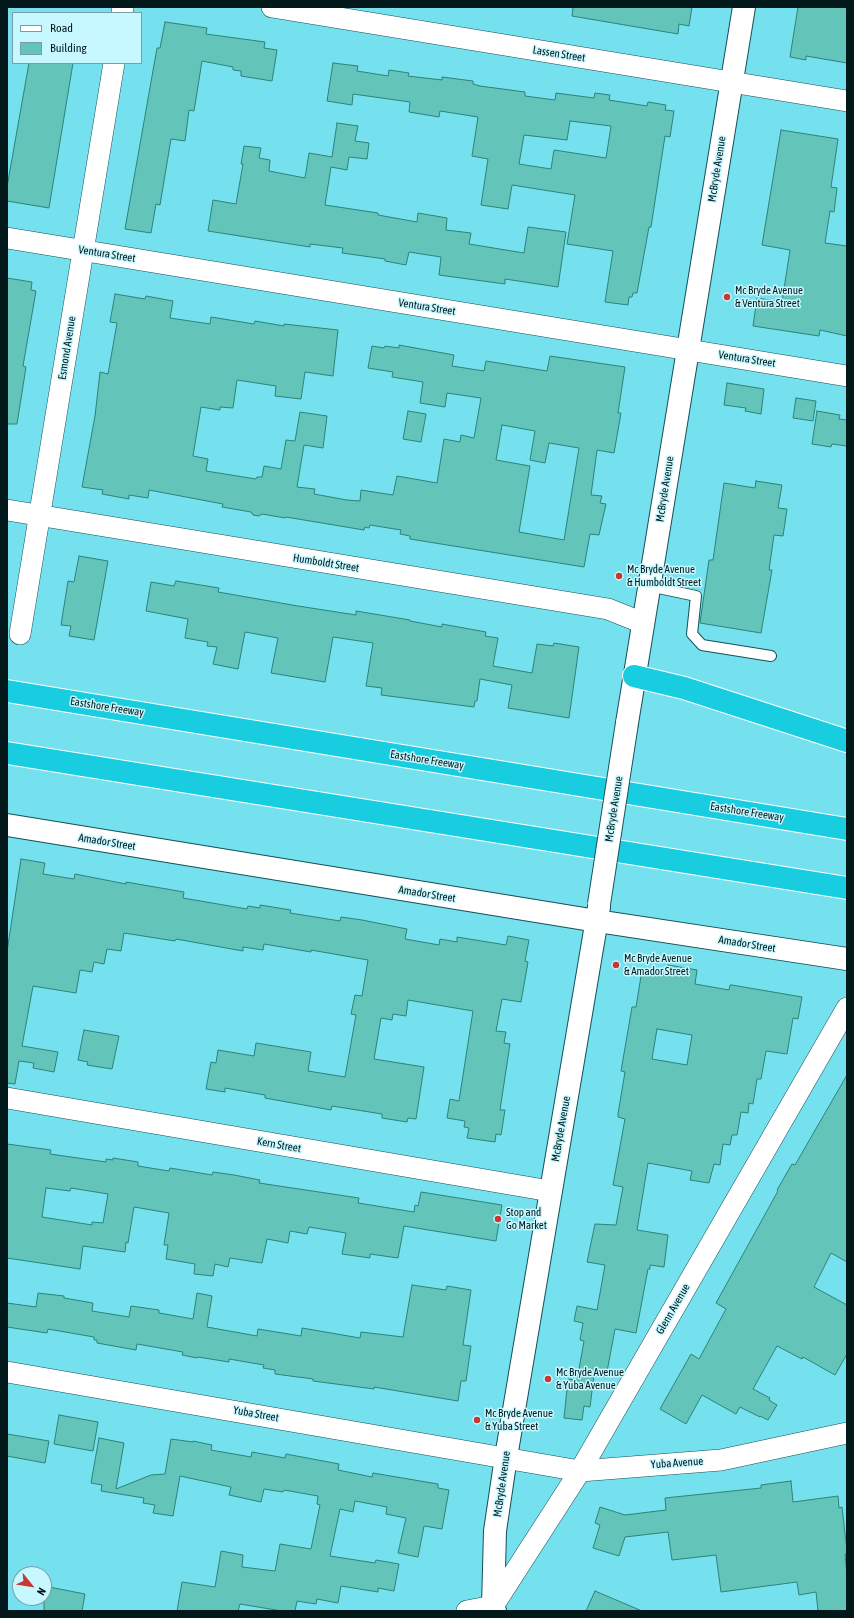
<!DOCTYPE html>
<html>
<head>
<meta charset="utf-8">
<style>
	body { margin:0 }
	#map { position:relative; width:854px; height:1618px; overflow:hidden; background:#75e0ee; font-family:"Asap Condensed",sans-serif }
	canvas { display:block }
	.frame { position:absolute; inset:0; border:8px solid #02181b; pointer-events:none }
	.legend { position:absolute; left:12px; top:12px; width:130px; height:52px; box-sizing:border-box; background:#c8f8ff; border:1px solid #799ea4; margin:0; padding:5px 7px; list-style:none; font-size:12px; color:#02181b }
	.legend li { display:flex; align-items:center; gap:8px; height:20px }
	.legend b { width:20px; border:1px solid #799ea4 }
	.north { position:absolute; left:12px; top:1566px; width:40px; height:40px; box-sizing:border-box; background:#c8f8ff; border:1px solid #799ea4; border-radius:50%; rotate:120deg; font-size:11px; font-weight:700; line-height:16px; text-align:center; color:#02181b }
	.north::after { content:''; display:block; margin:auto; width:14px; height:18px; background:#c63834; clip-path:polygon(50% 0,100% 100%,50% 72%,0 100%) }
</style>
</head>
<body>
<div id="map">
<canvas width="854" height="1618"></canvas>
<div class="frame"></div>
<ul class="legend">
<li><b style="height:5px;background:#fff"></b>Road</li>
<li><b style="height:11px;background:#63c4ba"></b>Building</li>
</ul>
<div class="north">N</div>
</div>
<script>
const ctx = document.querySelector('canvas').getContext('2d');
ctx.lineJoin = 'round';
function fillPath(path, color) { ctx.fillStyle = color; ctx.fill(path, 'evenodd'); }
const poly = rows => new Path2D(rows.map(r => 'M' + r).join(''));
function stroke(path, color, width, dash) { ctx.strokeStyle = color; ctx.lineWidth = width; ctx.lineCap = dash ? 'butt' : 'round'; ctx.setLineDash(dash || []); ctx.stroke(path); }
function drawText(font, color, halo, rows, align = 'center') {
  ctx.font = font + ' "Asap Condensed",sans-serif'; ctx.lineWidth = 3; ctx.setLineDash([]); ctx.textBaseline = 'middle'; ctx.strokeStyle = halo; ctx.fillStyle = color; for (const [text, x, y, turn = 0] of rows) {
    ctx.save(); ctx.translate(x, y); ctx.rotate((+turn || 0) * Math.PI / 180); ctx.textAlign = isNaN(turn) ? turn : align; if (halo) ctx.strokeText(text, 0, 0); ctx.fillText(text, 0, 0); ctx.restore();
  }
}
const building = poly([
	[573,7,692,7,689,26,679,24,678,34,572,16,573,7],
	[798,7,847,7,847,63,806,56,806,60,790,57,798,7],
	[165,22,207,28,206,34,265,42,264,48,277,50,272,81,241,76,241,71,233,70,233,67,202,61,194,111,189,110,185,141,171,139,160,205,156,204,151,233,125,229,157,48,160,48,165,22],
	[29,63,73,63,49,208,7,201,7,187,29,63],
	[333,63,358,66,357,71,388,76,389,70,409,73,408,76,442,80,442,77,473,81,473,84,480,86,525,92,525,96,555,100,556,93,594,98,595,93,610,95,609,100,647,106,648,102,666,105,665,110,674,111,670,137,665,136,651,227,649,227,637,293,633,293,632,297,629,297,628,305,605,302,613,251,567,244,575,195,512,185,508,209,481,205,488,159,472,156,478,117,440,111,439,117,409,112,410,102,353,94,352,105,327,101,333,63],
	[570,121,611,126,606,158,554,150,551,169,519,164,524,135,567,140,570,121],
	[337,123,358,126,355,141,369,143,367,159,349,157,347,170,331,167,325,205,378,213,378,215,417,222,418,213,447,218,446,230,471,233,469,244,524,253,528,227,566,232,558,287,505,279,505,284,439,275,441,257,409,252,406,265,385,261,385,259,342,253,343,248,310,244,310,247,208,231,213,200,236,204,243,164,241,164,244,146,261,148,259,158,270,160,269,171,305,178,309,153,332,157,337,123],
	[781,130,838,139,831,187,837,188,834,212,830,211,825,243,847,246,847,336,820,330,819,336,753,326,757,298,782,302,790,250,762,245,781,130],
	[7,278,32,282,31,290,36,291,23,366,26,367,17,424,7,424,7,278],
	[115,294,145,299,146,296,173,301,170,318,210,324,211,317,254,324,255,321,284,326,284,324,338,330,333,376,305,372,301,399,275,396,276,386,237,380,233,408,220,407,220,410,201,407,193,456,208,459,206,471,256,479,257,477,262,477,264,466,281,469,286,440,295,441,300,412,327,416,323,448,304,445,297,487,315,489,314,494,347,500,360,501,361,490,393,495,397,476,437,483,444,439,460,442,461,435,474,438,481,398,447,393,445,407,420,403,423,382,392,377,393,372,368,368,372,346,384,348,385,346,399,348,399,345,454,355,452,366,484,371,486,361,547,371,550,356,625,367,618,413,621,413,614,453,597,450,591,495,602,496,600,503,606,504,599,535,590,534,584,567,410,539,410,536,400,534,401,530,370,525,369,528,365,527,364,530,286,517,285,518,262,514,259,516,253,515,251,512,222,507,223,504,149,490,148,498,129,495,129,499,102,494,103,490,82,487,95,416,100,372,108,374,117,323,110,322,115,294],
	[502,425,535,431,530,460,545,463,549,443,579,448,564,540,519,532,530,466,496,460,502,425],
	[727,383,764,389,761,414,745,411,746,408,724,405,727,383],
	[796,398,816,401,813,421,793,418,796,398],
	[408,411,426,414,421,442,403,439,408,411],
	[817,411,840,415,839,419,847,420,847,446,832,444,831,447,812,444,817,411],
	[756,481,782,485,778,508,787,509,783,536,774,535,769,570,772,570,761,633,700,623,709,560,713,560,724,483,755,488,756,481],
	[79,556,108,561,94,640,69,636,71,626,61,625,68,581,74,582,79,556],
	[176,581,219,588,218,592,298,606,356,615,356,611,410,620,410,621,442,627,442,624,486,632,485,636,498,638,493,666,532,673,537,644,553,646,554,643,579,647,569,718,508,708,512,685,480,679,477,701,475,701,474,707,381,695,382,688,366,686,373,643,333,637,325,682,271,673,278,638,245,632,238,669,213,664,217,647,207,646,208,642,185,638,188,619,146,611,151,582,174,586,176,581],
	[21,859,45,863,43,874,74,879,75,874,126,884,126,882,184,892,183,898,247,909,248,906,260,908,260,905,291,910,290,913,340,921,341,917,362,920,407,929,405,939,439,945,440,939,457,942,457,937,506,945,508,936,529,940,525,961,528,962,521,1002,502,999,496,1031,506,1032,504,1043,510,1044,500,1110,505,1110,501,1135,496,1134,495,1142,467,1138,469,1128,464,1127,465,1121,447,1118,450,1099,459,1101,473,1011,408,1000,406,1016,393,1014,392,1020,381,1018,374,1059,424,1067,416,1119,408,1118,407,1122,382,1118,382,1114,332,1106,331,1110,265,1098,265,1095,225,1088,225,1092,206,1089,211,1062,216,1063,218,1050,254,1056,256,1043,311,1052,308,1071,345,1077,356,1015,351,1014,355,995,362,996,368,960,311,950,311,952,264,944,263,950,243,947,243,951,176,939,175,941,124,933,121,951,107,949,104,964,94,962,92,972,80,970,76,993,33,986,22,1046,58,1052,54,1072,33,1068,34,1063,19,1061,15,1084,7,1083,7,952,21,859],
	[668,965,697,970,695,984,729,990,730,985,732,985,802,997,798,1019,793,1018,787,1054,766,1051,761,1079,757,1079,753,1104,749,1103,748,1113,741,1112,737,1135,732,1135,730,1145,723,1144,720,1165,714,1164,709,1183,690,1180,692,1171,648,1163,637,1230,668,1235,664,1267,650,1265,650,1269,648,1269,636,1333,615,1329,606,1377,594,1375,590,1407,584,1406,582,1420,564,1418,568,1379,577,1380,584,1341,580,1340,583,1323,574,1321,577,1306,597,1310,605,1265,587,1262,595,1224,616,1225,623,1187,613,1185,625,1119,618,1117,618,1114,625,1072,621,1071,632,1007,636,1007,642,970,667,974,668,965],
	[657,1029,692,1035,687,1065,652,1059,657,1029],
	[84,1030,119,1036,112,1069,87,1065,88,1062,78,1060,84,1030],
	[847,1075,847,1262,831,1253,814,1287,847,1305,847,1354,835,1375,803,1357,802,1359,777,1346,753,1389,770,1398,769,1400,777,1405,768,1420,760,1416,760,1417,740,1407,736,1414,702,1395,686,1424,660,1409,691,1354,699,1359,726,1309,716,1303,778,1191,777,1190,792,1164,795,1165,847,1075],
	[7,1144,51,1150,50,1154,106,1162,106,1159,113,1160,113,1158,138,1162,138,1166,169,1171,170,1168,212,1175,213,1172,234,1175,260,1180,259,1183,359,1198,358,1203,414,1212,415,1205,418,1206,421,1192,502,1205,496,1241,404,1226,398,1258,370,1254,370,1258,342,1254,346,1233,309,1227,307,1234,290,1231,288,1243,267,1239,262,1263,230,1258,228,1267,215,1264,213,1276,194,1274,195,1264,166,1259,168,1245,164,1245,169,1213,134,1207,128,1243,126,1242,125,1252,83,1246,80,1269,7,1258,7,1144],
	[46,1188,70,1191,71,1188,108,1194,103,1223,92,1222,92,1225,42,1217,46,1188],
	[412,1285,446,1290,447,1286,471,1290,463,1345,471,1346,466,1381,461,1381,458,1401,374,1387,374,1389,313,1381,313,1379,275,1374,275,1370,263,1368,264,1365,229,1359,229,1362,198,1357,197,1358,182,1355,183,1352,137,1344,136,1350,97,1343,97,1340,94,1340,94,1337,48,1329,47,1333,7,1327,7,1303,36,1307,38,1293,64,1296,64,1298,93,1303,92,1311,129,1317,131,1306,159,1310,159,1313,193,1319,197,1293,212,1296,207,1327,257,1336,258,1329,301,1336,302,1328,360,1338,361,1332,403,1337,412,1285],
	[59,1415,98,1422,93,1451,54,1444,59,1415],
	[7,1434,49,1441,45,1463,7,1456,7,1434],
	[99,1438,124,1443,116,1489,151,1475,165,1474,171,1439,193,1442,193,1441,212,1445,211,1450,251,1457,252,1452,285,1458,286,1454,339,1464,338,1470,372,1477,373,1473,438,1484,438,1488,449,1490,442,1529,424,1526,418,1557,398,1553,406,1518,386,1514,387,1507,355,1501,353,1512,340,1509,330,1556,375,1563,376,1560,399,1564,394,1591,378,1588,378,1592,341,1586,338,1603,317,1599,316,1604,297,1601,295,1611,282,1611,240,1604,238,1611,177,1611,182,1582,215,1587,221,1551,243,1555,242,1567,275,1571,280,1544,311,1549,320,1505,317,1504,318,1496,284,1490,283,1492,264,1489,261,1502,229,1495,231,1487,180,1476,173,1516,153,1513,155,1505,143,1503,144,1498,101,1491,102,1485,91,1483,99,1438],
	[791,1481,793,1502,838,1496,839,1508,842,1507,847,1551,847,1554,845,1554,847,1576,847,1611,818,1611,816,1592,799,1595,797,1582,721,1592,716,1555,672,1560,668,1532,625,1537,619,1556,593,1548,600,1525,595,1523,600,1507,625,1515,666,1510,665,1498,761,1488,761,1485,791,1481],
	[44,1586,85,1594,82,1611,44,1611,44,1586],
	[595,1591,642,1611,586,1611,595,1591]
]);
fillPath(building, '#63c4ba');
stroke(building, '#2e827a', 1);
const lane = poly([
	[649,586,696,596,692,634,702,645,771,656]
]);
const street = poly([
	[272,7,847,101],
	[122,13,123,7],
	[7,238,847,376],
	[7,510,608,609,643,623],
	[20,634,114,63],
	[7,1098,550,1191],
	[7,1372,580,1471,721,1460,847,1433],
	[467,1611,493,1606,580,1471,847,1008]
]);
const secondary = poly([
	[627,723,744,7],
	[7,825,597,921,847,959],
	[495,1611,493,1606,495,1531,506,1457,599,907]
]);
const highway = poly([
	[634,676,684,688,847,741],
	[7,691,847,829],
	[7,753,847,888]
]);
stroke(lane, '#145158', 12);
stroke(street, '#145158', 22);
stroke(secondary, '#145158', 24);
stroke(highway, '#fff', 24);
stroke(lane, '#fff', 10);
stroke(street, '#fff', 21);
stroke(secondary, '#fff', 22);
stroke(highway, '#18cddf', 22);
const secondaryBridge = poly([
	[599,904,627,723]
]);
stroke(secondaryBridge, '#145158', 24, []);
stroke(secondaryBridge, '#fff', 22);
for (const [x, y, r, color] of [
	[727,297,4,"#c63834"],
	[619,576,4,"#c63834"],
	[616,965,4,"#c63834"],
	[498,1219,4,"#c63834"],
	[548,1379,4,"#c63834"],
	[477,1420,4,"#c63834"]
]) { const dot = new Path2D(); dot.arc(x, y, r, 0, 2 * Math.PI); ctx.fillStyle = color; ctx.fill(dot); stroke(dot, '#c8f8ff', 1.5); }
drawText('11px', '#02181b', '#c8f8ff', [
	["Lassen Street",559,54,9],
	["McBryde Avenue",717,169,-81],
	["Ventura Street",107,254,9],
	["Ventura Street",427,307,9],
	["Esmond Avenue",67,348,-81],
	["Ventura Street",747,359,9],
	["McBryde Avenue",665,489,-81],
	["Humboldt Street",326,563,9],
	["Eastshore Freeway",107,707,9],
	["Eastshore Freeway",427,760,9],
	["McBryde Avenue",614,809,-81],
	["Eastshore Freeway",747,812,9],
	["Amador Street",107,842,9],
	["Amador Street",427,894,9],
	["Amador Street",747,944,9],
	["McBryde Avenue",561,1129,-80],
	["Kern Street",279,1145,10],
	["Glenn Avenue",673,1309,-60],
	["Yuba Street",256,1414,10],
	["Yuba Avenue",677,1463,-4],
	["McBryde Avenue",502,1484,-82]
]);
drawText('11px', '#02181b', '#c8f8ff', [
	["Mc Bryde Avenue",735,291],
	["& Ventura Street",735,304],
	["Mc Bryde Avenue",627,570],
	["& Humboldt Street",627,583],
	["Mc Bryde Avenue",624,959],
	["& Amador Street",624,972],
	["Stop and",506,1213],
	["Go Market",506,1226],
	["Mc Bryde Avenue",556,1373],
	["& Yuba Avenue",556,1386],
	["Mc Bryde Avenue",485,1414],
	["& Yuba Street",485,1427]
], 'left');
</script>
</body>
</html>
